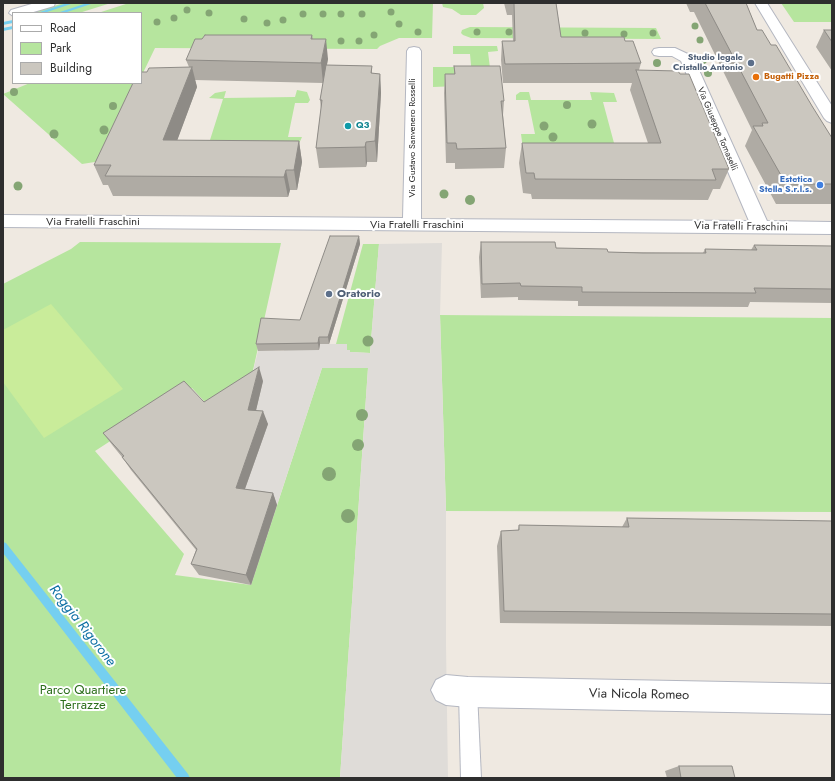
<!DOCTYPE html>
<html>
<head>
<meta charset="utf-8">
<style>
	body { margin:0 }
	#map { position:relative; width:835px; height:781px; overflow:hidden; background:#efe9e1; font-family:Jost,sans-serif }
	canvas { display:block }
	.frame { position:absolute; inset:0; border:4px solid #2e2e2e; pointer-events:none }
	.legend { position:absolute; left:12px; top:12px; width:130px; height:72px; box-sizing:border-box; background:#fff; border:1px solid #ababab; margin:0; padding:5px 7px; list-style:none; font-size:12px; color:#2e2e2e }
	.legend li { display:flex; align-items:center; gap:8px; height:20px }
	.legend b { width:20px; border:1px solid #ababab }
</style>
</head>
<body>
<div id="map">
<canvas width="835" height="781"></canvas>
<div class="frame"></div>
<ul class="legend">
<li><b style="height:5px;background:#fff"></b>Road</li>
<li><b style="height:11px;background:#b6e59e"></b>Park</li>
<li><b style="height:11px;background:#cbc7bf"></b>Building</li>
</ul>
</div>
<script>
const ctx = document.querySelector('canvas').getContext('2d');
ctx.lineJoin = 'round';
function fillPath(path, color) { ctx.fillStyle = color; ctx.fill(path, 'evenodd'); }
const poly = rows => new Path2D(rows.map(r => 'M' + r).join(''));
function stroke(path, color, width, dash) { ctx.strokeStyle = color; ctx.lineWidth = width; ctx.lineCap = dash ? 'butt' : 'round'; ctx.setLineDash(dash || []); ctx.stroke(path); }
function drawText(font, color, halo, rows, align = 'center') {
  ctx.font = font + ' Jost,sans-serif'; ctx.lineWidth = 4; ctx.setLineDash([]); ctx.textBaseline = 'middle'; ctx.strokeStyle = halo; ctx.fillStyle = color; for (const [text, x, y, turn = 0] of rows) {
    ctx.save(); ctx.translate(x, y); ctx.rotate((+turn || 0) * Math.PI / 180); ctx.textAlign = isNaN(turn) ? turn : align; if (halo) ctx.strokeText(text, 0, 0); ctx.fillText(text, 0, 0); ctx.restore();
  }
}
fillPath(poly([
	[64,3,111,3,79,13,31,13],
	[129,3,433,3,432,38,399,38,380,46,377,49,155,48,141,77,141,13,98,13],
	[442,3,483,3,484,8,476,15,461,15,452,9,443,7],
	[781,3,832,3,832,22,794,22],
	[470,27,656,28,661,39,471,38,463,35,461,33,462,30],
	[453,46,497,46,498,51,488,52,491,76,472,76,470,54,453,54],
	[433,67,458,67,459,86,433,87],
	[30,83,138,83,101,161,82,164,3,94],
	[297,90,307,92,310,100,308,103,295,103,288,137,302,137,297,148,286,142,211,141,207,150,193,147,195,140,210,140,223,99,209,98,215,93,226,91,224,98,295,97],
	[520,92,529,92,531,100,592,100,590,92,614,93,617,102,603,102,614,143,629,143,630,147,523,149,521,134,535,134,528,100,516,100,516,95],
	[80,242,281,243,250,384,213,411,192,388,95,451,184,554,175,575,251,585,322,368,368,368,340,778,3,778,3,284,71,249],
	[363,244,379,244,370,353,349,352,347,350,347,344,336,344],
	[440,315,832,318,832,512,446,511]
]), '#b6e59e');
fillPath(poly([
	[51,304,123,389,44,438,3,382,3,330]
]), '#c9ec9a');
fillPath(poly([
	[442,243,440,315,446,511,446,645,448,778,340,778,368,368,322,368,277,505,241,500,267,425,253,423,250,384,258,351,284,351,285,347,319,350,320,344,347,344,347,350,350,350,350,352,370,353,379,244]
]), '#dfdcd8');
fillPath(poly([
	[67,3,74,3,44,13,37,13,67,3],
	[87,3,94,3,64,13,57,13,87,3],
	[13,20,13,23,3,25,3,22,13,20],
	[13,26,13,29,3,31,3,28,13,26],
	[3,542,6,543,188,774,190,778,177,778,3,553,3,542]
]), '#75cff0');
const lane = poly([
	[468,683,475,685,477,692,481,778,461,778,459,692,461,685,468,683]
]);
const street = poly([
	[35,3,55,3,54,6,30,13,13,13,13,16,9,13,11,10,35,3],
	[755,3,767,3,832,106,832,123,827,121,824,118,755,3],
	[414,47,419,48,421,51,421,219,749,221,681,61,672,56,659,56,654,55,652,52,654,49,659,48,675,48,692,56,694,59,767,221,832,222,832,234,3,227,3,215,403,218,407,51,409,48,414,47],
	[446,675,468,677,832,684,832,714,468,707,446,705,436,700,431,690,436,680,446,675]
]);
stroke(lane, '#b4b7c1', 2);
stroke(street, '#b4b7c1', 2);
fillPath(lane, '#fff');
fillPath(street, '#fff');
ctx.fillStyle = '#84a574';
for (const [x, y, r] of [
	[187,10,3.5],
	[391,12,3.5],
	[209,13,3.5],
	[303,14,3.5],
	[323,14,3.5],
	[341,14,3.5],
	[362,14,3.5],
	[174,18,3.5],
	[244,19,3.5],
	[283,20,3.5],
	[157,22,3.5],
	[267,23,3.5],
	[399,24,3.5],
	[695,26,3.5],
	[418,32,3.5],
	[477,32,3.5],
	[509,32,3.5],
	[585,33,3.5],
	[653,33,3.5],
	[624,34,3.5],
	[374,35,3.5],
	[700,40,3.5],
	[341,41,3.5],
	[359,41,3.5],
	[703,60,4],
	[657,63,4],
	[708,73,4],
	[14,92,4],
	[567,105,4],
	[113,106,4],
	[592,124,4.5],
	[544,126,4.5],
	[104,130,4.5],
	[54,134,4.5],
	[553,137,4.5],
	[18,186,4.5],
	[444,194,4.5],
	[470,200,5],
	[368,341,5.5],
	[362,415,6],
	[358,445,6],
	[329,474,7],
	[348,516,7]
]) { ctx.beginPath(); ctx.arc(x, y, r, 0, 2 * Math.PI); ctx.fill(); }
fillPath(poly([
	[504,3,556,3,561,37,625,41,641,63,639,70,680,74,729,169,720,189,713,189,708,200,532,199,531,194,523,193,519,163,522,143,648,143,630,90,632,83,503,83,501,60,502,41,513,41,512,15,507,15],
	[686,3,746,3,757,30,771,45,832,138,832,204,776,204,745,146,752,130,694,12,690,12],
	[824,30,832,30,832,71,816,47],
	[312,35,313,39,328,59,327,65,372,66,372,73,380,74,381,93,377,162,367,162,366,167,319,168,316,148,321,109,320,100,323,83,195,80,197,87,177,140,299,141,302,162,297,190,290,190,288,197,113,196,108,185,103,185,94,165,147,72,189,67,186,60],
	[454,66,504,101,503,115,506,148,504,168,455,169,455,163,446,163,444,93,445,74,454,74],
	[359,236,360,244,329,344,320,344,319,350,258,351,256,344,300,320],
	[481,242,556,248,608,252,703,253,705,249,751,250,754,245,832,246,832,303,750,302,748,307,578,306,578,301,518,300,518,297,481,298,479,257],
	[263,381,256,410,268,424,245,489,273,493,277,505,251,585,199,575,191,564,196,550,131,470,122,457,113,446,103,433,204,402],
	[627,518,832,521,832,626,500,623,497,546,501,531,518,530,519,525,622,527],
	[679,766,735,778,667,778,665,771]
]), '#afaba4');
fillPath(poly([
	[326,39,328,59,323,83,321,63],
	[192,67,197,87,170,160,163,140],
	[380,74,381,93,377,162,375,141],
	[299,141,302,162,297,190,294,170],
	[366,142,367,162,366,167,365,147],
	[286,170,290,190,288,197,284,177],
	[359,236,360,244,329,344,328,337],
	[319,337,320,344,319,350,318,343],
	[259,367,263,381,253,423,248,410],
	[263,411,268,424,241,500,236,488],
	[273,493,277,505,251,585,246,575]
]), '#8e8b86');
const building = poly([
	[514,3,556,3,561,37,624,37,625,41,633,41,641,63,505,64,502,41,515,41,514,3],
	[705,3,746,3,757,30,762,30,771,45,776,45,812,106,832,138,832,184,786,184,753,126,763,126,762,123,768,123,705,3],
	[824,30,832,30,832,42,824,30],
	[205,35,312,35,311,39,326,39,321,63,186,60,195,39,202,39,205,35],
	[326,65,372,66,371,73,380,74,375,141,366,142,365,147,316,148,322,100,320,100,326,65],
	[454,66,500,66,504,101,501,101,506,148,457,149,456,143,447,143,445,74,455,74,454,66],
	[192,67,163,140,299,141,294,170,286,170,284,177,105,176,111,165,94,165,133,83,141,83,141,72,147,72,149,68,192,67],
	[636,70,678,71,680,74,689,74,729,169,712,169,716,180,535,179,534,173,526,173,522,143,661,143,636,70],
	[330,236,359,236,328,337,319,337,318,343,256,344,261,318,300,320,330,236],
	[481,242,555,242,556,248,607,249,608,252,643,253,706,253,705,249,757,250,754,245,832,246,832,289,754,288,756,293,582,292,582,287,521,286,520,283,482,284,481,242],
	[259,367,248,410,263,411,236,488,273,493,246,575,191,564,197,549,122,457,124,456,103,433,184,381,204,402,259,367],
	[627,518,832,521,832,614,504,611,501,531,519,530,519,525,629,527,627,518],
	[679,766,732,766,735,778,681,778,679,766]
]);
fillPath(building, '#cbc7bf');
stroke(building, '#8e8b86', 1);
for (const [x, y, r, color] of [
	[751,63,4,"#5c6f8a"],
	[756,77,4,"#e8710a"],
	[348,126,4,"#0f9aa8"],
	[820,185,4,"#3f7fe0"],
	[329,294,4,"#5c6f8a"]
]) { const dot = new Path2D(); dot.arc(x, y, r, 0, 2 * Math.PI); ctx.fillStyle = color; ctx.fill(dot); stroke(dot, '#fff', 1.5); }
drawText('bold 9px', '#4e5e75', '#fff', [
	["Studio legale",743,58],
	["Cristallo Antonio",743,68]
], 'right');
drawText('bold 9px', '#c56008', '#fff', [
	["Bugatti Pizza",764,77]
], 'left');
drawText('bold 9px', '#0d838f', '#fff', [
	["Q3",356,126]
], 'left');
drawText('9px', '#2e2e2e', '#fff', [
	["Via Giuseppe Tomaselli",717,129,67],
	["Via Gustavo Sanvenero Rosselli",413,138,-90]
]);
drawText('bold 9px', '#366cbe', '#fff', [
	["Estetica",812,180],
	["Stella S.r.l.s.",812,190]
], 'right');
drawText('11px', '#2e2e2e', '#fff', [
	["Via Fratelli Fraschini",93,222],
	["Via Fratelli Fraschini",417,225],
	["Via Fratelli Fraschini",741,227,1]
]);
drawText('bold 11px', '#4e5e75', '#fff', [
	["Oratorio",337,294]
], 'left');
drawText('13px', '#2c6e1b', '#fff', [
	["Parco Quartiere",83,691],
	["Terrazze",83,706]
]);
drawText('13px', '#2e2e2e', '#fff', [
	["Via Nicola Romeo",639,695,1]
]);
drawText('italic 14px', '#0d6fa3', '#fff', [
	["Roggia Rigorone",82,626,52]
]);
</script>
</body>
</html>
